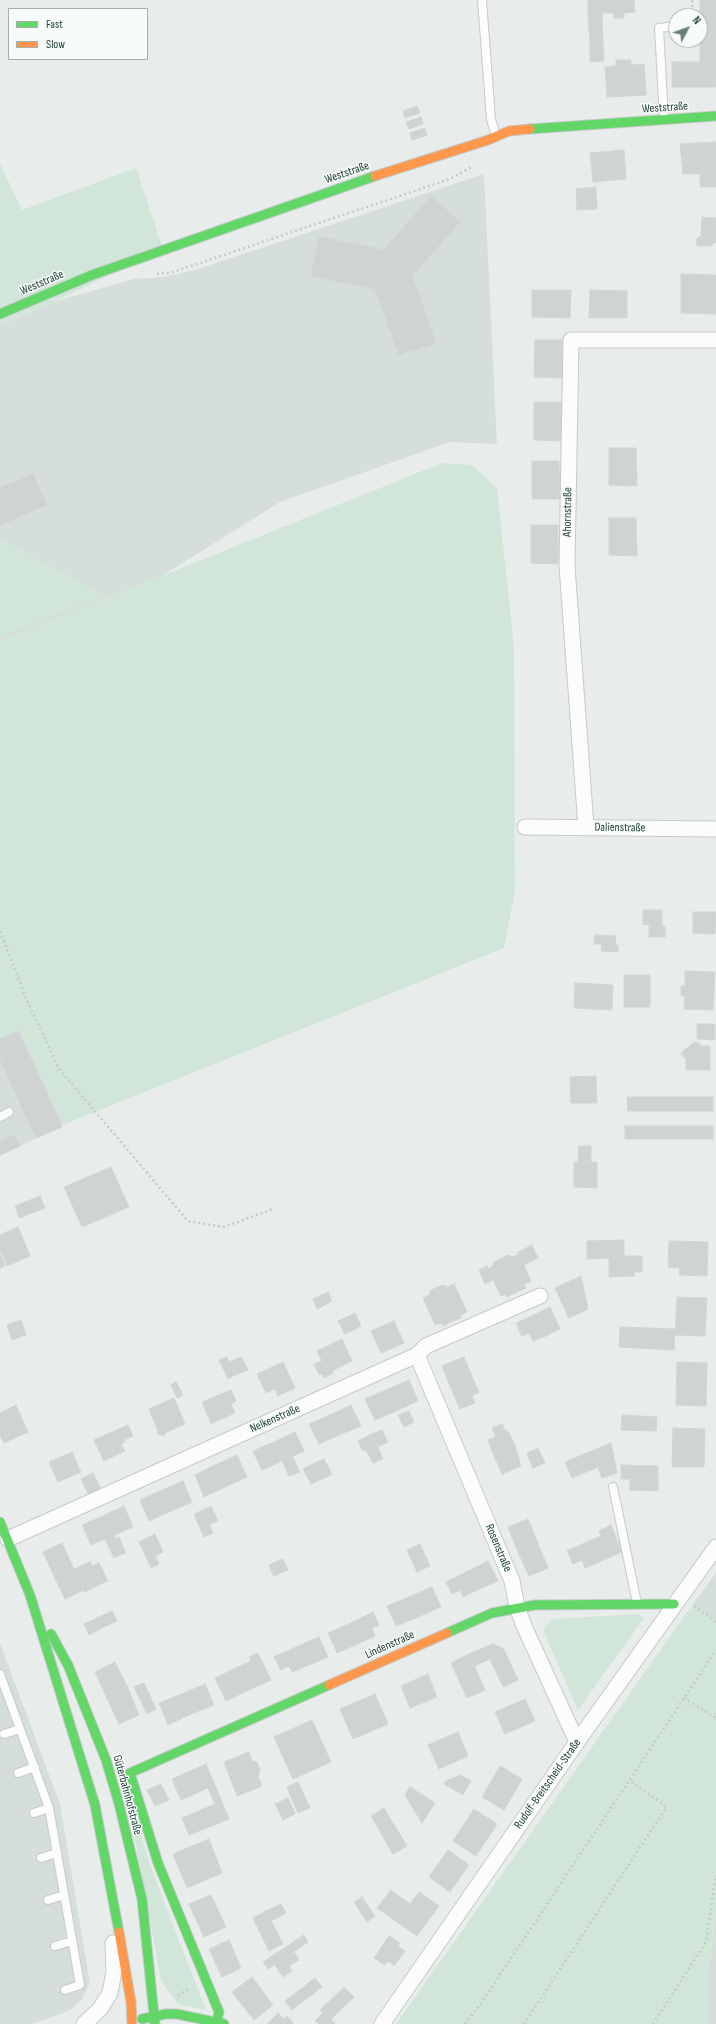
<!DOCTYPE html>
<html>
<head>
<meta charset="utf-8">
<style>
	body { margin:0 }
	#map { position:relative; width:716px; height:2024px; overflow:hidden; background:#e8edeb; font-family:"Sofia Sans Condensed",sans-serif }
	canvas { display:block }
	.legend { position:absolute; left:8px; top:8px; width:140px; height:52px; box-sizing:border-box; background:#f7fbf9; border:1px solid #a3b1ad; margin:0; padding:5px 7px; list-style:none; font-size:12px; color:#24423a }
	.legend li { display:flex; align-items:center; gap:8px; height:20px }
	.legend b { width:20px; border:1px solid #a3b1ad }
	.north { position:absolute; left:668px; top:8px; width:40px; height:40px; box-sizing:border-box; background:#f7fbf9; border:1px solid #a3b1ad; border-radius:50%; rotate:49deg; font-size:11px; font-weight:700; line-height:16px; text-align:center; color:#24423a }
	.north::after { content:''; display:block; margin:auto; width:14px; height:18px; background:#697e78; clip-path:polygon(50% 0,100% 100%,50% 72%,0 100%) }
</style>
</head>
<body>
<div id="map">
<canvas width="716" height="2024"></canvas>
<ul class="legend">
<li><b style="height:5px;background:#63d668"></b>Fast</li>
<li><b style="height:5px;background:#ff974d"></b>Slow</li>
</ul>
<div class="north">N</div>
</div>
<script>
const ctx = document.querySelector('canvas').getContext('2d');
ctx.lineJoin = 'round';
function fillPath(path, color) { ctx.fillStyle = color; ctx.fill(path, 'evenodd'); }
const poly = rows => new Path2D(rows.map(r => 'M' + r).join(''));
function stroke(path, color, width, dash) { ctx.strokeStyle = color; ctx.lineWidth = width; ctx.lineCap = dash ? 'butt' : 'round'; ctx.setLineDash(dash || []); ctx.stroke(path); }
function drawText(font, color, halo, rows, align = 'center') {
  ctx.font = font + ' "Sofia Sans Condensed",sans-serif'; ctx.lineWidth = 3; ctx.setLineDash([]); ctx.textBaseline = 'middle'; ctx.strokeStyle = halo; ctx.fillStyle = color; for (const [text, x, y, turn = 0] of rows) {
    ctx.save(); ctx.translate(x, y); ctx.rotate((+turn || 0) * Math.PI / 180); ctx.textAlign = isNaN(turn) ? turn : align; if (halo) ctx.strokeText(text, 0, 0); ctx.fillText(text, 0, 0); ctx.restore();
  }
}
fillPath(poly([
	[484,174,497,444,450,442,280,502,162,576,0,641,0,325,56,301,134,279,163,277,195,270],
	[20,1030,65,1124,0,1156,0,1039],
	[716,1573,716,1621,693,1604],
	[0,1643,60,1804,90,1983,82,1999,69,2011,32,2024,0,2024],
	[716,1912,716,2024,707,2024,708,1974]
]), '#d6dedb');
fillPath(poly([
	[0,164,22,210,136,168,163,249,56,301,0,325],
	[442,463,472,465,497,488,514,646,515,891,504,948,65,1124,20,1030,0,1039,0,641],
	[0,538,104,596,0,637],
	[693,1604,716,1621,716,1912,708,1974,707,2024,396,2024],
	[637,1614,644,1618,578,1710,543,1630,552,1619],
	[123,1775,151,1868,206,2010,178,2004,161,1981]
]), '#d1e6d8');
const building = poly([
	[588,0,602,0,602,13,588,14,588,0],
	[602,0,634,0,635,12,624,13,624,18,614,18,614,13,602,13,602,0],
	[700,0,716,0,716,78,700,62,700,0],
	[602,13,603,44,590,45,588,14,602,13],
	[603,44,604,61,590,62,590,45,603,44],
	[616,60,631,60,631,65,644,64,646,95,607,97,605,67,616,66,616,60],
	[672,62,700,62,716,78,716,87,672,87,672,62],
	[417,106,420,113,405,118,403,111,417,106],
	[421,117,423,124,409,129,406,122,421,117],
	[425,128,427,135,412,140,410,133,425,128],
	[716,142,716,187,700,187,700,174,683,174,680,144,716,142],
	[624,150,626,179,593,182,590,153,624,150],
	[596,187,597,209,577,210,576,189,596,187],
	[431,196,460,222,412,276,436,343,399,355,375,289,311,276,319,237,384,250,431,196],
	[702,217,716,218,716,242,711,246,697,246,696,240,701,235,702,217],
	[681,274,716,275,716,314,681,313,681,274],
	[532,290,571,290,570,318,532,317,532,290],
	[590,290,627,291,627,318,589,318,590,290],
	[535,340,562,340,562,378,534,377,535,340],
	[534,402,561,402,561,441,534,440,534,402],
	[609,448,636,448,637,486,609,485,609,448],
	[532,461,559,461,560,499,532,499,532,461],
	[33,474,47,505,0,525,0,488,33,474],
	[609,518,636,518,637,556,609,555,609,518],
	[531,525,558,525,558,564,531,563,531,525],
	[643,910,662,910,662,926,665,926,665,937,649,937,649,924,643,925,643,910],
	[693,912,716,912,715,934,693,933,693,912],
	[595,935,616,936,615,945,618,945,618,952,601,951,602,944,594,944,595,935],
	[685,971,715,972,713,1010,684,1009,685,996,681,996,681,986,685,986,685,971],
	[624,975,650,975,650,1007,624,1007,624,975],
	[575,983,613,985,612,1010,574,1008,575,983],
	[697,1024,715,1024,715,1040,697,1039,697,1024],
	[18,1031,62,1127,36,1138,0,1059,0,1039,18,1031],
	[694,1042,699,1043,702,1046,710,1046,710,1070,686,1070,686,1059,681,1053,694,1042],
	[596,1076,597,1103,571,1103,570,1077,596,1076],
	[627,1097,713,1097,713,1111,628,1111,627,1097],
	[625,1126,713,1126,713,1139,625,1139,625,1126],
	[15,1135,20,1146,0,1155,0,1141,15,1135],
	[579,1146,591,1146,591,1163,578,1162,579,1146],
	[574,1162,597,1162,597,1188,574,1187,574,1162],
	[111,1167,129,1207,82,1227,64,1187,111,1167],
	[40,1196,45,1208,19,1218,15,1206,40,1196],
	[18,1227,30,1256,7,1266,0,1249,0,1235,18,1227],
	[624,1240,624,1256,642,1256,642,1272,634,1272,634,1276,609,1277,609,1258,587,1259,587,1241,624,1240],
	[669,1241,708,1242,707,1276,679,1275,680,1268,668,1267,669,1241],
	[532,1245,538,1258,524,1265,518,1252,532,1245],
	[0,1253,5,1266,0,1268,0,1253],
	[519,1254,531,1281,524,1284,526,1288,517,1292,502,1258,508,1255,513,1257,519,1254],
	[502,1258,517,1292,507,1297,505,1294,501,1296,488,1269,492,1267,494,1262,502,1258],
	[487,1266,493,1280,485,1284,479,1270,487,1266],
	[581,1276,588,1309,569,1318,555,1288,581,1276],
	[454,1284,467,1312,460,1315,461,1318,453,1321,438,1287,443,1285,448,1287,454,1284],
	[438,1287,453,1321,443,1326,441,1323,435,1325,423,1298,429,1295,431,1290,438,1287],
	[328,1292,332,1301,317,1309,313,1299,328,1292],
	[677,1297,707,1298,705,1336,675,1335,677,1297],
	[550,1307,560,1329,546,1336,536,1314,550,1307],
	[355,1313,361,1326,354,1330,347,1317,355,1313],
	[536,1314,546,1336,533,1341,529,1333,522,1336,516,1323,536,1314],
	[347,1317,354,1330,345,1334,338,1321,347,1317],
	[21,1320,26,1335,12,1340,7,1325,21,1320],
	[394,1321,404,1343,381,1353,371,1331,394,1321],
	[620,1327,675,1329,674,1350,619,1347,620,1327],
	[342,1339,352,1361,332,1371,333,1373,324,1378,322,1374,319,1375,314,1364,322,1361,317,1351,342,1339],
	[227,1357,235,1375,228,1379,219,1360,227,1357],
	[241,1357,248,1370,235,1375,229,1362,241,1357],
	[464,1357,473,1379,451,1388,442,1366,464,1357],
	[283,1362,295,1388,278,1396,275,1389,266,1393,257,1374,283,1362],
	[677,1362,707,1363,706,1406,676,1405,677,1362],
	[473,1379,479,1392,472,1396,475,1403,460,1409,451,1388,473,1379],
	[409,1380,418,1401,396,1411,386,1390,409,1380],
	[176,1382,183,1395,177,1398,171,1385,176,1382],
	[231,1390,236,1401,231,1404,235,1413,211,1424,202,1402,231,1390],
	[386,1390,396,1411,375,1420,365,1399,386,1390],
	[174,1398,185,1424,165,1433,164,1436,158,1434,158,1431,149,1409,174,1398],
	[16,1405,28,1432,4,1443,0,1435,0,1413,16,1405],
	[351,1405,361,1426,339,1435,330,1415,351,1405],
	[409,1411,414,1422,404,1427,398,1415,409,1411],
	[330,1415,339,1435,319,1444,309,1424,330,1415],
	[622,1415,657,1417,656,1431,621,1430,622,1415],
	[502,1424,506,1432,508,1431,514,1443,493,1453,488,1440,496,1437,492,1428,502,1424],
	[128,1425,133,1436,124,1440,119,1429,128,1425],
	[673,1428,705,1429,704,1467,672,1467,673,1428],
	[119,1429,125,1442,121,1444,125,1451,104,1461,94,1440,119,1429],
	[382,1430,388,1442,377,1447,372,1434,382,1430],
	[295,1432,304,1451,282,1461,274,1442,295,1432],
	[372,1434,383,1459,373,1463,366,1450,363,1451,358,1441,372,1434],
	[274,1442,282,1461,262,1470,253,1451,274,1442],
	[514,1443,521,1466,502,1474,493,1453,514,1443],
	[611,1443,617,1473,602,1478,598,1467,572,1478,565,1462,611,1443],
	[538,1448,545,1463,533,1468,527,1453,538,1448],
	[72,1452,81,1472,58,1482,49,1462,72,1452],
	[237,1455,247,1477,223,1488,213,1466,237,1455],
	[292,1456,300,1472,289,1476,282,1461,292,1456],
	[324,1459,332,1474,324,1478,317,1462,324,1459],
	[317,1462,324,1478,311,1484,303,1469,317,1462],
	[621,1465,658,1466,658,1479,621,1479,621,1465],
	[213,1466,223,1488,204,1497,195,1475,213,1466],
	[93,1473,101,1489,89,1495,81,1479,93,1473],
	[630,1479,658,1479,658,1491,630,1490,630,1479],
	[183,1481,192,1502,169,1512,160,1491,183,1481],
	[160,1491,169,1512,149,1521,140,1500,160,1491],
	[124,1506,133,1527,112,1536,103,1516,124,1506],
	[211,1506,218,1521,209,1525,203,1510,211,1506],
	[203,1510,213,1533,204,1537,194,1514,203,1510],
	[103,1516,112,1536,91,1545,82,1525,103,1516],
	[528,1519,537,1541,517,1550,508,1527,528,1519],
	[611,1525,622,1552,599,1562,589,1541,601,1536,599,1531,611,1525],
	[155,1534,163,1552,155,1556,147,1538,155,1534],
	[114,1535,116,1539,119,1537,126,1553,120,1555,112,1536,114,1535],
	[112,1536,120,1555,114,1558,105,1539,112,1536],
	[147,1538,159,1564,151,1568,139,1542,147,1538],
	[537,1541,548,1568,529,1576,517,1550,537,1541],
	[589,1541,599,1562,585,1568,582,1560,573,1564,567,1551,589,1541],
	[62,1543,73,1567,54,1576,43,1552,62,1543],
	[420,1544,430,1566,417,1572,407,1550,420,1544],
	[283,1559,288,1570,274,1576,269,1565,283,1559],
	[488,1561,498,1581,475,1591,466,1572,488,1561],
	[90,1562,101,1584,85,1592,74,1569,90,1562],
	[99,1563,108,1581,101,1584,92,1566,99,1563],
	[73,1567,84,1590,65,1599,54,1576,73,1567],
	[466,1572,475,1591,463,1597,460,1590,452,1594,446,1582,466,1572],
	[432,1587,441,1607,418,1617,409,1597,432,1587],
	[409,1597,418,1617,396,1626,387,1606,409,1597],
	[112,1611,117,1621,102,1628,97,1618,112,1611],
	[373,1612,379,1625,372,1628,375,1636,362,1642,353,1622,373,1612],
	[97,1618,102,1628,89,1635,84,1624,97,1618],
	[353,1622,362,1642,337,1653,328,1633,353,1622],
	[319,1637,328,1657,304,1667,296,1647,319,1637],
	[493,1644,504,1649,505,1652,490,1659,485,1647,493,1644],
	[296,1647,304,1667,292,1672,289,1666,281,1670,274,1657,296,1647],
	[485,1647,490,1659,474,1666,469,1654,485,1647],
	[505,1652,518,1680,503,1687,490,1659,505,1652],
	[258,1653,271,1680,249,1690,238,1667,251,1661,249,1657,258,1653],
	[469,1654,485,1690,467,1698,451,1663,469,1654],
	[115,1662,127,1686,106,1696,95,1672,115,1662],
	[238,1667,249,1690,226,1701,215,1678,238,1667],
	[428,1674,437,1697,410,1708,401,1686,428,1674],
	[144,1683,156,1709,147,1714,134,1687,144,1683],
	[205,1684,214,1705,191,1714,182,1694,205,1684],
	[127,1686,139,1715,119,1724,106,1696,127,1686],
	[182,1694,191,1714,168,1725,159,1703,182,1694],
	[375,1694,388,1724,353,1739,340,1709,375,1694],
	[525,1699,535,1721,505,1734,495,1712,525,1699],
	[312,1720,331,1762,293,1779,274,1737,312,1720],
	[458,1732,468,1756,439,1769,428,1745,458,1732],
	[249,1752,252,1761,257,1762,260,1771,258,1776,262,1786,237,1796,224,1762,249,1752],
	[206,1764,229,1819,189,1835,182,1818,215,1804,208,1788,181,1800,172,1779,206,1764],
	[500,1766,522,1779,504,1810,482,1797,500,1766],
	[461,1775,471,1781,463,1795,444,1784,446,1781,461,1775],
	[298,1782,310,1808,298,1813,287,1787,298,1782],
	[161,1784,169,1800,155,1806,147,1790,161,1784],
	[410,1787,435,1803,422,1823,405,1795,410,1787],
	[288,1798,295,1814,283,1820,275,1804,288,1798],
	[384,1808,407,1846,393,1854,371,1816,384,1808],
	[474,1809,497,1824,476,1856,453,1841,474,1809],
	[209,1839,222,1873,187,1888,173,1854,209,1839],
	[448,1850,469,1865,450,1892,429,1877,448,1850],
	[391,1890,410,1904,397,1922,377,1908,391,1890],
	[419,1892,439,1906,417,1936,397,1922,419,1892],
	[211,1895,226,1927,204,1937,189,1904,211,1895],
	[362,1897,375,1916,367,1922,354,1902,362,1897],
	[281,1904,286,1913,271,1921,266,1911,281,1904],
	[266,1911,283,1944,269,1951,253,1918,266,1911],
	[304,1935,308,1942,268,1969,263,1962,304,1935],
	[389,1936,400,1943,398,1946,405,1951,394,1966,388,1961,385,1965,374,1958,389,1936],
	[229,1940,241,1968,222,1977,209,1949,229,1940],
	[294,1952,299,1960,289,1966,292,1971,283,1977,275,1965,294,1952],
	[252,1977,273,2005,254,2020,232,1992,252,1977],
	[315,1978,322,1987,292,2010,285,2001,315,1978],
	[344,1987,354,1997,326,2024,319,2024,315,2021,323,2013,320,2010,344,1987],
	[278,2013,284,2019,287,2016,294,2024,267,2024,278,2013],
	[331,2019,335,2024,326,2024,331,2019]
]);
fillPath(building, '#cfd4d2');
stroke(building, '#d1d6d4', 1);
const lane = poly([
	[482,0,491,119,496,136],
	[664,119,659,28,676,26],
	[0,1117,9,1112],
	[613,1487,637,1603],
	[0,1674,49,1808,80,1985,65,1990],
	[4,1734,20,1729],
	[18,1773,35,1767],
	[34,1813,49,1808],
	[41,1858,57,1853],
	[48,1900,64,1895],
	[55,1946,72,1941]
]);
const street = poly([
	[525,827,716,829],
	[586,827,567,566,571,340,716,340],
	[417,1355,512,1581,517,1607,524,1626,577,1742],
	[8,1539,417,1355,426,1346,540,1296],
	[84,2024,100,2009,110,1993,114,1971,113,1943],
	[382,2024,577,1742,716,1547]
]);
const fast = poly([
	[530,129,716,116],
	[0,314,92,275,375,176],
	[0,1522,30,1595,95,1805,119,1932],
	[447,1633,492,1613,535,1605,674,1604],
	[51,1634,68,1665,106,1760,119,1804,142,1899,155,2024],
	[142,2019,166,2014,177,2014,224,2024],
	[217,2021,219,2012,158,1863,130,1773,329,1685]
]);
const slow = poly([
	[375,176,488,140,509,131,530,129],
	[329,1685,447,1633],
	[119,1932,131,2002,132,2024]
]);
stroke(lane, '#c5cac8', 10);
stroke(street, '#c5cac8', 17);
stroke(fast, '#c3cbc8', 11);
stroke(slow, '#c3cbc8', 11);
stroke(poly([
	[692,0,693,16],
	[157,274,170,273,450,179,473,166],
	[0,931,26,998,59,1069,188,1221,224,1227,273,1209],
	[694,1606,716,1622],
	[684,1698,716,1718],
	[178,1996,189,1988],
	[465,2024,482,2002,716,1650],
	[524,2024,666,1808,663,1804,629,1780],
	[653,2024,706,1942,716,1875]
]), '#c3ccca', 2.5, [2, 3]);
stroke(lane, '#fcfcfc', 8);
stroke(street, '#fcfcfc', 15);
stroke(fast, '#63d668', 9);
stroke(slow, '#ff974d', 9);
drawText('12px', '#24423a', '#f7fbf9', [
	["Weststraße",665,108,-4],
	["Weststraße",347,173,-19],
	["Weststraße",42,283,-23],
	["Ahornstraße",568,512,-89],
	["Dalienstraße",620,828,1],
	["Nelkenstraße",275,1419,-24],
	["Rosenstraße",498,1548,67],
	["Lindenstraße",390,1645,-24],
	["Rudolf-Breitscheid-Straße",548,1784,-55],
	["Güterbahnhofstraße",127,1795,75]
]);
</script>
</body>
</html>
